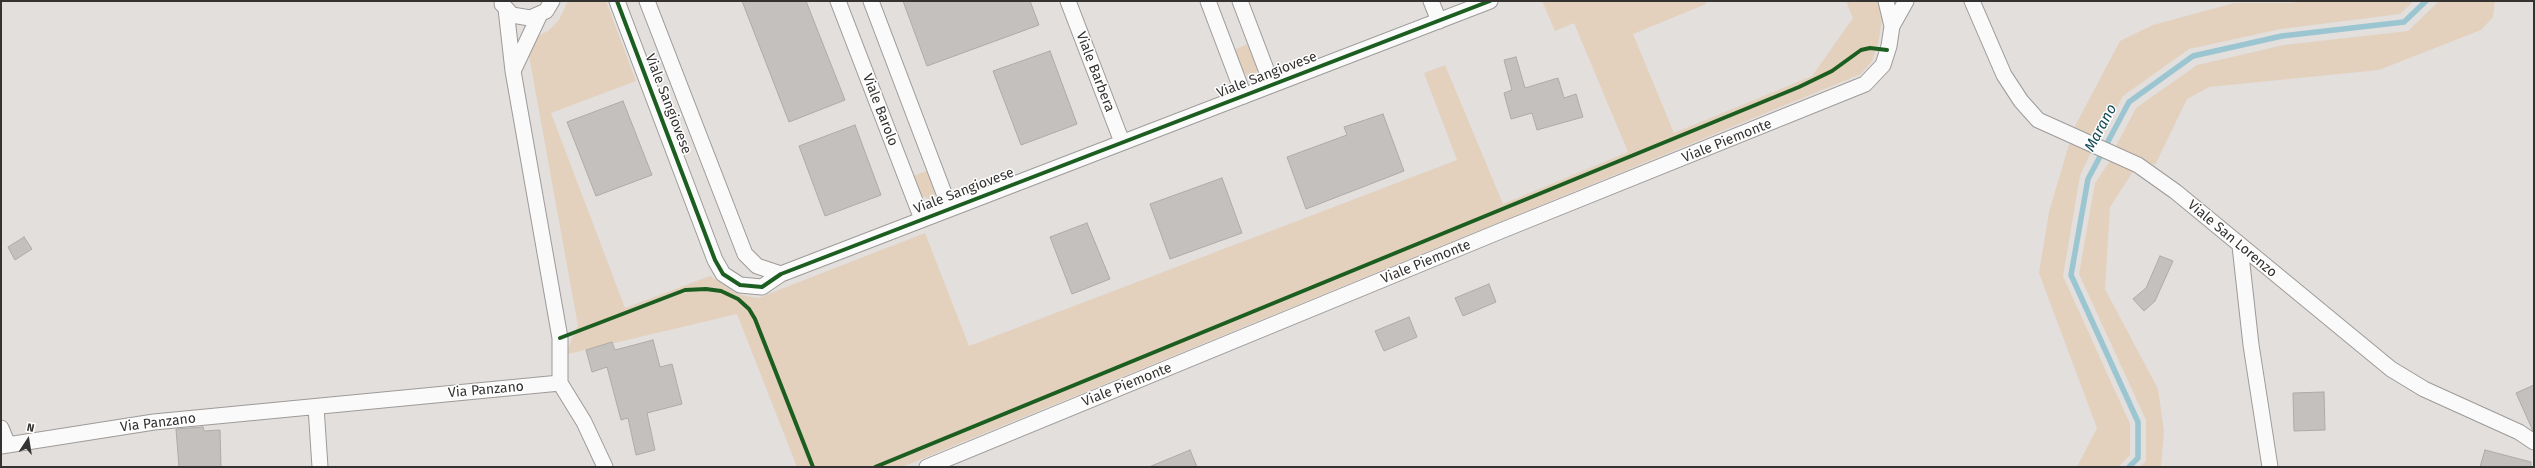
<!DOCTYPE html>
<html>
<head>
<meta charset="utf-8">
<style>
	body { margin:0 }
	#map { position:relative; width:2535px; height:468px; overflow:hidden; background:#e2dfdd; font-family:"Fira Sans",sans-serif }
	canvas { display:block }
	.frame { position:absolute; inset:0; border:2px solid #353331; pointer-events:none }
	.north { position:absolute; left:8px; top:420px; width:40px; height:40px; -webkit-text-stroke:3px #fff; paint-order:stroke; rotate:12deg; font-size:11px; font-weight:700; line-height:16px; text-align:center; color:#353331 }
	.north::after { content:''; display:block; margin:auto; width:14px; height:18px; background:#353331; clip-path:polygon(50% 0,100% 100%,50% 72%,0 100%) }
</style>
</head>
<body>
<div id="map">
<canvas width="2535" height="468"></canvas>
<div class="frame"></div>
<div class="north">N</div>
</div>
<script>
const ctx = document.querySelector('canvas').getContext('2d');
ctx.lineJoin = 'round';
function fillPath(path, color) { ctx.fillStyle = color; ctx.fill(path, 'evenodd'); }
const poly = rows => new Path2D(rows.map(r => 'M' + r).join(''));
function stroke(path, color, width, dash) { ctx.strokeStyle = color; ctx.lineWidth = width; ctx.lineCap = dash ? 'butt' : 'round'; ctx.setLineDash(dash || []); ctx.stroke(path); }
function drawText(font, color, halo, rows, align = 'center') {
  ctx.font = font + ' "Fira Sans",sans-serif'; ctx.lineWidth = 3; ctx.setLineDash([]); ctx.textBaseline = 'middle'; ctx.strokeStyle = halo; ctx.fillStyle = color; for (const [text, x, y, turn = 0] of rows) {
    ctx.save(); ctx.translate(x, y); ctx.rotate((+turn || 0) * Math.PI / 180); ctx.textAlign = isNaN(turn) ? turn : align; if (halo) ctx.strokeText(text, 0, 0); ctx.fillText(text, 0, 0); ctx.restore();
  }
}
fillPath(poly([
	[568,1,606,1,636,81,551,113,625,308,710,276,737,294,758,298,925,233,969,346,1457,160,1424,73,1445,65,1503,204,1628,152,1574,23,1555,31,1542,1,1705,1,1706,4,1633,34,1674,133,1812,76,1853,18,1846,1,1880,1,1882,20,1878,44,1872,61,1861,74,902,467,797,467,737,314,568,354,567,350,578,326,528,50,532,39,548,31,559,20],
	[2299,1,2414,1,2400,14,2281,29,2189,49,2123,96,2099,141,2074,128,2120,41,2153,25,2234,3,2293,3],
	[2439,1,2495,1,2493,17,2481,30,2379,70,2209,87,2187,99,2155,165,2115,148,2136,108,2197,65,2284,45,2408,31],
	[1250,43,1259,65,1254,78,1242,72,1234,50],
	[2070,141,2092,150,2080,176,2063,276,2130,424,2130,455,2118,467,2077,467,2097,428,2039,273,2049,212],
	[2112,158,2134,170,2110,207,2105,289,2158,389,2164,431,2161,467,2140,467,2146,461,2146,420,2079,274,2095,183],
	[929,170,936,190,932,201,921,195,913,176]
]), '#e3d1be');
stroke(poly([
	[2129,467,2138,458,2138,422,2071,275,2088,179,2129,102,2193,56,2282,36,2404,22,2426,1]
]), '#9bc6d1', 5.5);
const building = poly([
	[742,1,806,1,845,100,789,122,742,1],
	[903,1,1030,1,1039,25,927,66,903,1],
	[1050,51,1077,124,1021,145,993,71,1050,51],
	[1516,57,1525,88,1558,78,1564,98,1576,94,1583,117,1537,130,1532,113,1511,119,1504,93,1512,90,1504,60,1516,57],
	[623,101,652,175,596,196,567,122,623,101],
	[1383,114,1404,171,1306,209,1287,157,1347,135,1344,127,1383,114],
	[855,125,881,195,825,216,799,146,855,125],
	[1222,178,1242,233,1170,259,1150,204,1222,178],
	[1087,223,1110,279,1072,294,1050,237,1087,223],
	[24,237,32,249,15,260,8,247,24,237],
	[2160,256,2173,261,2155,301,2144,311,2133,299,2146,288,2160,256],
	[1489,284,1496,302,1463,316,1455,298,1489,284],
	[1409,317,1417,337,1384,351,1375,331,1409,317],
	[653,340,660,367,672,364,682,404,647,413,655,450,636,455,628,418,621,420,607,367,592,372,586,350,612,342,615,350,653,340],
	[2534,385,2534,431,2533,431,2516,393,2534,385],
	[2324,392,2325,430,2294,431,2293,393,2324,392],
	[203,427,204,431,220,430,221,467,179,467,176,429,203,427],
	[1190,450,1197,467,1149,467,1190,450],
	[2485,450,2531,462,2531,467,2480,467,2485,450]
]);
fillPath(building, '#c3c0be');
stroke(building, '#adaba9', 1);
const street = poly([
	[617,1,715,260,723,274,740,285,762,287,781,274,1490,1],
	[647,1,745,254,757,266,781,274],
	[838,1,922,219],
	[871,1,950,209],
	[1068,1,1122,142],
	[1208,1,1244,96],
	[1240,1,1272,85],
	[1431,1,1439,21],
	[1972,1,2004,75,2021,101,2038,120,2138,165,2176,192,2391,369,2424,389,2519,432,2534,442],
	[502,4,512,15,530,18,546,11,552,1],
	[506,9,513,71,560,338,560,383,584,422,605,467],
	[1892,26,1906,1],
	[513,71,539,16],
	[2240,246,2251,345,2270,467],
	[316,407,320,467],
	[1,428,8,445],
	[1,446,154,422,560,383],
	[927,467,1503,230,1865,84,1883,65,1889,46,1892,26,1886,1]
]);
stroke(street, '#9d9b99', 17);
stroke(street, '#fbfafa', 15);
stroke(poly([
	[617,1,715,260,723,274,740,285,762,287,781,274,1490,1],
	[560,338,685,290,706,289,721,291,738,299,749,309,755,319,813,467],
	[875,467,1799,87,1832,71,1861,50,1870,48,1887,50]
]), '#1b5e20', 4);
drawText('14px', '#353331', '#fff', [
	["Viale Barbera",1095,72,69],
	["Viale Sangiovese",1267,75,-21],
	["Viale Sangiovese",668,104,69],
	["Viale Barolo",880,110,69],
	["Viale Piemonte",1727,141,-22],
	["Viale Sangiovese",964,191,-21],
	["Viale San Lorenzo",2232,239,40],
	["Viale Piemonte",1426,262,-22],
	["Viale Piemonte",1127,385,-22],
	["Via Panzano",486,390,-5],
	["Via Panzano",158,423,-7]
]);
drawText('italic 15px', '#144b57', '#fff', [
	["Marano",2101,128,-62]
]);
</script>
</body>
</html>
